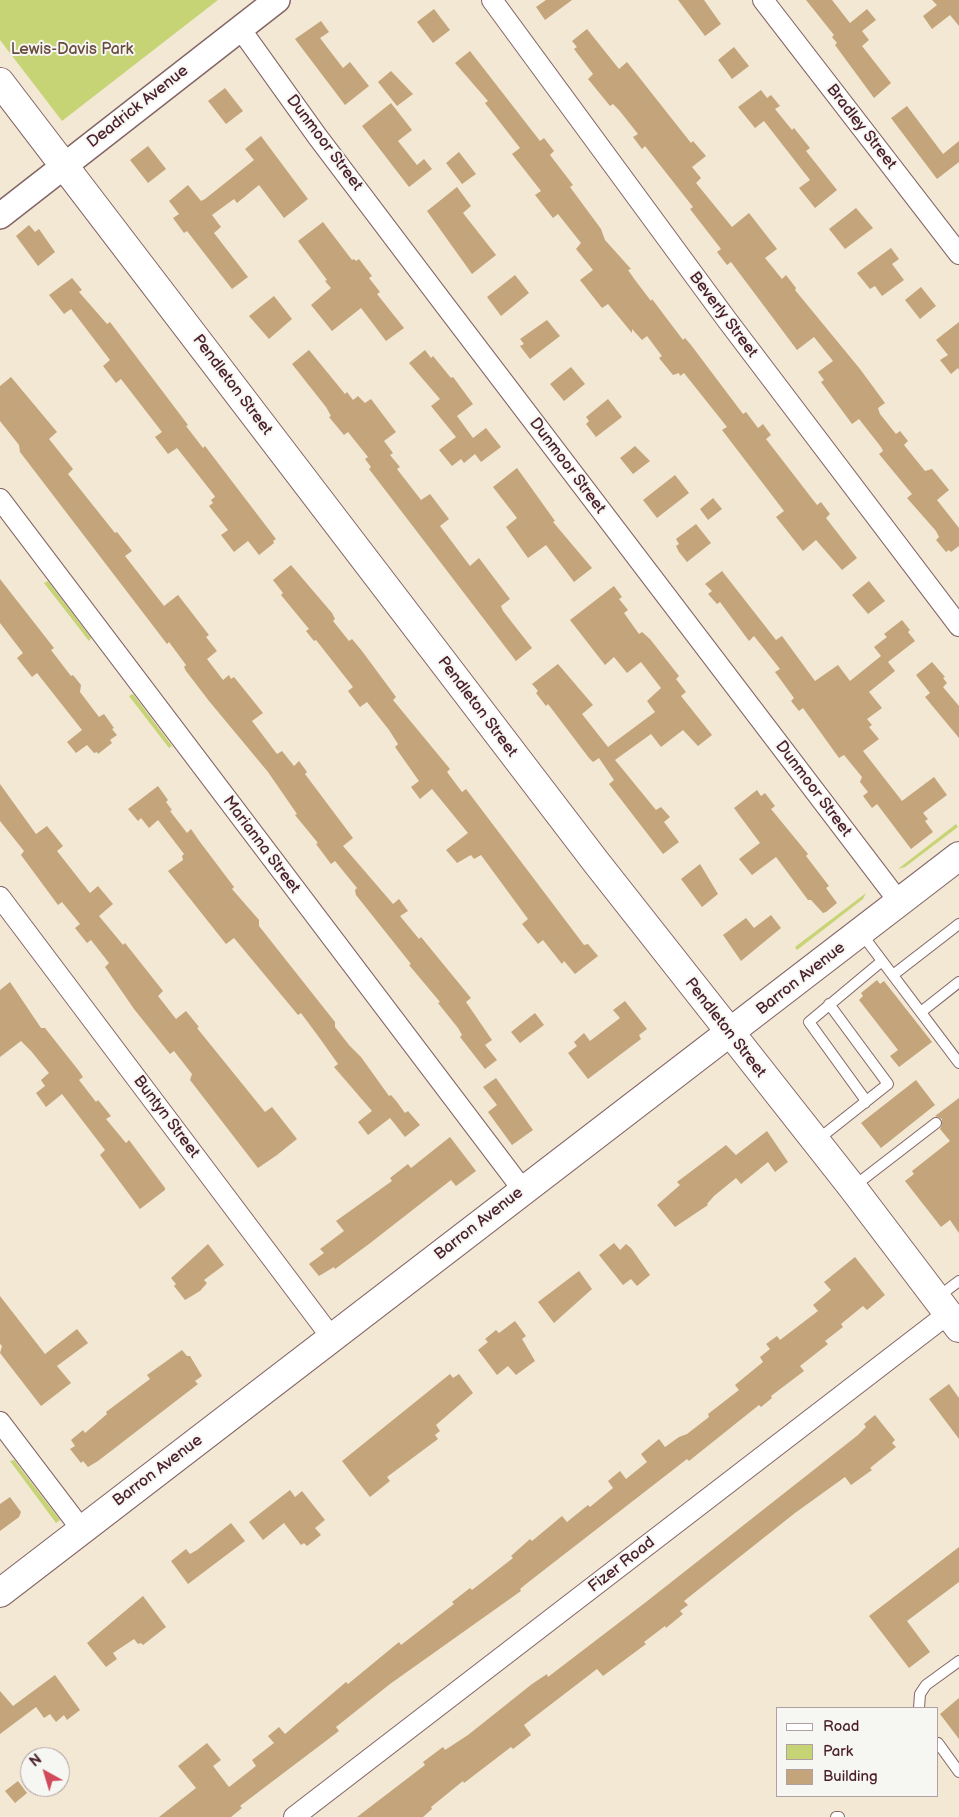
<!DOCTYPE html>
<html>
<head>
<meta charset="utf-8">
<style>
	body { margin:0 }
	#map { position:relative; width:959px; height:1817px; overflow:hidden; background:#f2e8d4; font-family:"Balsamiq Sans",sans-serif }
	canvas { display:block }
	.legend { position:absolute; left:776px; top:1707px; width:162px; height:90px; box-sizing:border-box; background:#f6f6f2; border:1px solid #b1a0a2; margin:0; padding:6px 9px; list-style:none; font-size:15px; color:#4a1f2b }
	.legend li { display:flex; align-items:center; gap:10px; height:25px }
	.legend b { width:25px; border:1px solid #b1a0a2 }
	.north { position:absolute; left:20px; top:1747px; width:50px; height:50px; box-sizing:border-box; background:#f6f6f2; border:1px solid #b1a0a2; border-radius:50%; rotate:321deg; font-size:14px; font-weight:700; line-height:20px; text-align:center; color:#4a1f2b }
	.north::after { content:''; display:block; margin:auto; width:18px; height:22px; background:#d1495b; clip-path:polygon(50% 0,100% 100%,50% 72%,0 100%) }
</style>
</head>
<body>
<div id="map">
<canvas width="959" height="1817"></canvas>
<ul class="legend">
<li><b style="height:6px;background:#fff"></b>Road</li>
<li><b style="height:14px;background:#c7d476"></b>Park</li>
<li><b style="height:14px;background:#c4a47a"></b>Building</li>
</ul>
<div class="north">N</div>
</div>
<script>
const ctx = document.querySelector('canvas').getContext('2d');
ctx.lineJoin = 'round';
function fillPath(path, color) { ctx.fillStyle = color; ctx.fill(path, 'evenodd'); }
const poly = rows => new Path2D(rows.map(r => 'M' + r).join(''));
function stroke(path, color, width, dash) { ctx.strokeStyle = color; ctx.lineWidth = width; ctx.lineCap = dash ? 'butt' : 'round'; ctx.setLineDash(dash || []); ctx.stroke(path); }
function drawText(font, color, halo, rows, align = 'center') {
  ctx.font = font + ' "Balsamiq Sans",sans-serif'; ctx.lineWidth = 4; ctx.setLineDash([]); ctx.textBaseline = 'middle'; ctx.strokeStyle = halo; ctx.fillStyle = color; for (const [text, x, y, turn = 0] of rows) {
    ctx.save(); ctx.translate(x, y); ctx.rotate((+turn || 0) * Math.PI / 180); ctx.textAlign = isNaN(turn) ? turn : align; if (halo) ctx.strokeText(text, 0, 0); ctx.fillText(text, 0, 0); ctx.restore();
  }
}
fillPath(poly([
	[0,0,218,0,62,121,0,40],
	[48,581,91,638,89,641,44,583],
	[133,694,172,746,169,748,129,696],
	[956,824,958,827,905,867,898,869],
	[866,893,863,899,797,950,795,947],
	[14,1460,60,1520,56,1523,10,1461]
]), '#c7d476');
fillPath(poly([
	[546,0,572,0,545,20,536,7],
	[678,0,704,0,721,24,705,36],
	[806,0,832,0,850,23,867,9,876,20,862,31,869,40,862,46,891,83,874,98,835,45,837,43,832,37,834,35],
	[932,0,959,0,959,26,950,15,932,29,923,16,937,5],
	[434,9,450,30,433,43,417,22],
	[321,21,329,32,320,38,343,68,350,62,369,86,345,105,295,39],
	[587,29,619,69,627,62,691,143,693,141,706,156,692,167,701,178,696,183,732,227,749,213,777,249,765,258,782,279,786,275,796,288,795,290,860,369,885,403,878,408,880,414,896,434,900,431,908,441,904,445,925,471,932,469,949,490,937,500,959,528,959,546,951,552,949,550,946,552,936,540,939,537,936,531,907,498,912,494,879,454,883,451,881,447,859,419,852,424,821,382,824,380,818,372,833,361,814,337,797,350,731,262,727,265,717,252,721,249,690,209,693,207,645,146,642,149,633,137,638,134,619,110,613,104,610,106,588,79,593,74,574,49,577,47,572,41],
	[734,47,749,66,732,79,718,60],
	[470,51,540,141,544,138,554,151,550,155,573,185,570,187,601,229,605,240,631,269,628,270,635,280,651,301,652,299,683,340,685,338,691,345,743,414,746,412,758,428,763,424,771,435,766,439,817,505,821,502,830,514,826,518,857,558,842,570,816,540,803,551,776,517,784,511,722,430,727,427,684,373,680,376,679,373,673,375,659,358,662,356,647,336,642,340,632,329,632,333,608,304,602,308,580,280,593,270,576,249,581,243,558,214,553,218,535,195,541,191,512,154,520,148,485,103,488,101,455,63],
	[391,71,413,94,397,106,378,82],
	[225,88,243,111,226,124,208,101],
	[761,90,767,98,771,95,780,106,775,109,792,130,794,128,810,148,806,151,837,190,815,208,799,188,810,180,764,121,755,128,738,107],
	[391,103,412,130,398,141,417,165,424,159,432,169,409,187,362,126],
	[907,106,943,154,959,141,959,162,937,179,891,118],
	[261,136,308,199,284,218,259,185,237,203,234,199,212,215,221,227,214,233,248,277,232,289,187,231,184,233,173,218,179,214,169,201,188,185,201,201,205,199,254,160,245,149],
	[148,146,166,169,148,183,130,160],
	[459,152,476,174,462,184,446,163],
	[457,187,471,206,463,213,496,255,472,274,427,211],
	[856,208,873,228,845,249,829,229],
	[323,222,352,260,354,259,356,261,359,259,372,276,369,278,380,292,377,294,404,328,386,341,361,308,332,331,311,305,331,288,325,281,327,280,298,241],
	[29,225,35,232,39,229,55,252,38,266,16,236],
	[891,248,899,259,892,264,904,280,882,296,875,286,870,289,857,273],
	[515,275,529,293,501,316,487,297],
	[72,278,82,290,79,292,107,324,110,322,188,425,186,426,203,448,205,446,276,539,273,541,274,543,259,555,248,541,234,552,221,535,228,530,209,506,213,503,211,500,215,497,214,495,177,448,168,454,155,437,162,432,121,379,116,383,103,366,110,360,71,309,64,314,49,295],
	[921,287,936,306,920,319,905,300],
	[274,296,292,319,269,339,249,316],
	[547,320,560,336,530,359,520,346,524,344,520,339],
	[959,322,959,370,958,368,951,374,940,360,948,355,936,340],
	[309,350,345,394,347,392,353,400,358,396,365,403,371,399,396,432,384,441,393,453,390,455,400,467,397,469,421,500,430,494,449,519,440,526,470,566,479,558,510,599,501,606,503,611,532,648,516,661,369,469,371,467,365,459,368,457,348,432,344,435,329,417,331,416,326,407,292,364],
	[425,350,431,358,433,356,451,378,453,377,473,404,457,416,473,438,486,428,501,447,481,462,475,454,464,463,461,459,452,466,439,450,456,437,431,406,440,399,409,363],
	[571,367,585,384,564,401,550,384],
	[11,377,57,432,49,439,73,469,68,474,115,533,117,532,132,551,125,556,164,606,178,595,209,635,206,637,217,651,207,659,223,680,229,675,231,679,234,677,263,713,252,721,277,754,282,751,294,766,299,761,307,772,305,774,353,838,343,846,393,904,399,899,408,911,400,916,419,939,421,937,471,998,466,1002,492,1040,485,1045,497,1060,485,1069,460,1037,462,1035,458,1028,438,1003,440,1002,409,965,411,964,356,895,355,890,357,888,335,861,331,864,316,844,318,843,295,815,297,814,268,772,209,701,186,671,184,667,186,665,169,642,167,644,20,452,19,445,0,421,0,386],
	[608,399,622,417,596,437,586,424,589,421,586,417],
	[635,446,650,461,633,474,620,458],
	[517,468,555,521,553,522,592,568,574,582,546,545,528,558,506,527,517,518,493,487],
	[675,475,689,493,657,518,643,500],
	[713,498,722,509,708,520,700,509],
	[696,524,711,543,687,562,679,552,676,546,679,544,676,539],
	[291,565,332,613,335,619,333,621,349,641,352,639,362,651,396,697,393,700,450,769,447,772,462,792,466,789,584,945,588,944,598,956,575,974,564,961,562,964,543,940,538,944,522,924,528,919,481,855,474,859,471,855,457,863,446,850,468,833,432,789,420,799,411,787,419,781,395,747,398,744,389,730,367,702,360,707,348,691,353,687,316,640,314,641,306,631,309,629,281,595,283,593,273,580],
	[722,571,776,640,782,636,815,681,838,665,850,681,881,656,874,647,887,637,884,634,902,620,910,630,908,632,915,641,888,662,895,671,869,692,882,708,867,719,872,725,869,727,879,739,863,751,902,801,934,777,947,795,923,813,928,819,925,821,933,832,911,849,877,804,872,808,863,796,868,792,860,782,862,777,844,755,839,758,803,708,799,711,791,701,794,698,775,672,780,669,754,636,749,641,720,602,717,604,708,594,712,591,705,584],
	[0,579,54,648,51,650,71,676,73,675,81,685,80,692,99,717,104,714,114,728,112,729,117,735,110,740,112,743,98,754,97,752,94,753,87,745,76,753,67,742,82,730,37,673,32,677,17,658,23,653,0,623],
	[869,581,885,601,868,614,852,595],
	[614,586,622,597,619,599,628,610,624,613,639,634,642,632,650,639,679,676,676,679,686,692,681,696,712,735,698,746,683,730,661,747,651,734,615,760,656,810,661,807,670,817,664,822,679,842,663,854,609,784,614,780,599,758,593,762,589,758,548,704,546,706,536,693,538,691,532,684,558,664,593,705,582,714,608,747,655,712,647,701,661,688,641,662,627,673,614,657,605,665,570,620],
	[932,662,945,677,943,678,947,683,943,687,959,706,959,738,925,697,930,693,916,675],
	[0,784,36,834,47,826,63,846,57,851,90,893,98,886,113,904,99,916,123,945,125,943,163,991,158,996,176,1019,186,1011,199,1027,197,1028,265,1112,272,1107,297,1139,277,1155,258,1168,190,1080,192,1074,174,1051,170,1054,134,1009,105,967,109,963,91,940,87,943,75,928,80,924,62,902,58,905,21,855,24,851,0,821],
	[158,786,168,800,166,802,172,810,170,811,187,833,191,829,200,842,234,887,232,889,259,920,259,926,335,1022,335,1027,349,1045,361,1057,389,1096,391,1095,397,1102,405,1113,408,1111,420,1125,405,1137,390,1118,368,1135,358,1122,372,1111,334,1067,338,1064,321,1040,301,1013,298,1015,234,938,226,944,168,871,183,860,182,856,184,854,158,820,149,828,141,818,138,821,128,809],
	[757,790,761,796,765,793,775,806,771,809,808,854,806,856,829,886,826,888,837,903,826,912,823,913,811,900,808,900,776,857,752,875,739,859,760,843,734,808],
	[700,864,718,894,702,907,681,879],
	[771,915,781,928,741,961,723,935,746,918,754,928],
	[877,980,880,984,884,981,932,1042,899,1067,890,1056,898,1050,859,1000,863,996,861,993],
	[10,982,41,1028,45,1028,79,1071,83,1077,79,1080,96,1102,98,1100,111,1116,106,1119,126,1143,129,1140,165,1188,165,1190,140,1209,100,1155,105,1150,62,1094,46,1107,36,1093,45,1086,41,1080,49,1073,31,1051,21,1041,0,1057,0,990],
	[625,1001,647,1029,639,1035,641,1039,588,1079,568,1053,577,1046,574,1042,584,1033,590,1041,620,1018,613,1010],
	[535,1013,544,1025,520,1043,511,1032],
	[496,1078,533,1130,512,1145,488,1112,497,1105,483,1087],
	[916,1080,935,1105,881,1148,861,1123],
	[959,1098,959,1233,950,1220,941,1227,905,1181,914,1174,912,1171,950,1141,940,1129,942,1125,942,1119,935,1116],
	[767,1131,788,1162,775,1172,768,1162,741,1184,736,1178,714,1196,707,1204,708,1205,675,1227,657,1205,680,1185,677,1182,726,1145,736,1155],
	[450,1137,476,1171,456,1186,451,1180,369,1244,335,1269,334,1267,319,1276,309,1264,324,1253,320,1249,344,1231,336,1221,392,1181,390,1178,408,1164,411,1168],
	[614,1243,620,1250,626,1244,631,1248,650,1275,637,1286,631,1279,623,1285,599,1255],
	[208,1244,224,1265,204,1280,207,1283,200,1291,185,1300,174,1286,176,1284,171,1278],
	[855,1257,885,1295,867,1310,863,1306,841,1324,843,1327,825,1341,828,1344,800,1366,804,1371,771,1396,772,1398,761,1407,759,1405,689,1461,687,1459,526,1584,520,1589,521,1591,390,1684,336,1727,339,1731,240,1806,242,1808,231,1817,159,1817,196,1788,178,1766,207,1743,221,1760,213,1766,229,1787,256,1766,252,1760,274,1743,268,1736,279,1727,285,1734,346,1682,348,1684,399,1642,401,1645,454,1604,452,1602,470,1588,472,1590,513,1558,511,1556,530,1539,532,1541,562,1516,567,1522,588,1505,590,1507,613,1488,608,1481,620,1471,626,1479,647,1462,641,1454,659,1439,665,1447,679,1437,687,1434,709,1417,708,1414,739,1390,735,1385,763,1362,760,1357,770,1349,766,1344,777,1336,780,1340,818,1311,813,1305,831,1290,824,1282],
	[579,1271,592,1289,554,1323,538,1302],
	[0,1296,45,1354,77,1329,88,1343,57,1366,71,1383,41,1406,0,1353,2,1346,0,1344],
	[515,1321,526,1336,522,1339,535,1361,516,1375,508,1366,497,1375,478,1350,488,1342,485,1339,496,1330,499,1333],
	[182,1350,187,1356,190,1356,202,1376,195,1381,198,1384,98,1461,88,1467,83,1461,81,1463,70,1449,75,1446,71,1440,83,1430,85,1433,107,1414,106,1412,150,1379,147,1375],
	[450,1374,453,1378,459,1374,473,1393,436,1425,440,1431,435,1435,438,1439,387,1477,390,1481,370,1497,342,1461],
	[949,1384,959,1398,959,1439,929,1399],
	[875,1415,895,1440,892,1443,896,1447,870,1468,872,1470,851,1485,845,1477,795,1513,684,1601,688,1605,680,1611,683,1614,666,1628,665,1626,644,1642,646,1644,603,1676,597,1669,524,1725,531,1735,513,1749,511,1747,464,1783,463,1781,431,1807,432,1809,423,1817,357,1817,425,1765,423,1762,443,1747,445,1750,468,1735,532,1684,547,1674,548,1677,646,1602,858,1435,866,1427,864,1424],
	[290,1490,295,1497,302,1491,325,1520,315,1528,321,1535,307,1546,304,1543,301,1545,284,1523,263,1540,249,1522],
	[10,1497,21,1512,19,1517,0,1531,0,1504],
	[231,1523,245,1541,188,1584,171,1561,186,1549,190,1554,197,1550],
	[959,1547,959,1582,907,1621,930,1652,909,1668,869,1616],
	[143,1596,166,1627,143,1645,141,1643,138,1644,134,1639,113,1653,117,1659,106,1667,87,1643],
	[55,1675,80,1710,67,1720,64,1715,56,1722,50,1714,44,1718,36,1707,0,1734,0,1691,13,1706],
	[959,1698,959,1739,940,1714],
	[18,1781,27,1793,15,1803,5,1791]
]), '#c4a47a');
const service = poly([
	[861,933,959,1063],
	[893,975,959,924],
	[921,1012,959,982],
	[865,1103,864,1098,809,1022,882,961],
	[816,1141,888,1084,829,1004],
	[853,1187,936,1123],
	[938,1297,959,1281],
	[919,1708,920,1694,926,1685,959,1661],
	[938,1743,959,1772],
	[836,1817,839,1817]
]);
const minor = poly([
	[492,0,727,320,959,626],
	[763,0,959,254],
	[239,27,317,136,444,304,900,903],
	[0,499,523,1190],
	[0,897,332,1338],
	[0,1422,82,1530],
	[294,1817,949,1313]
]);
const tertiary = poly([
	[0,216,277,0]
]);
const secondary = poly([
	[0,82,596,862,852,1187,959,1328],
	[0,1593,959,856]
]);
stroke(service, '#856566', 12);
stroke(minor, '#856566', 22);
stroke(tertiary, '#856566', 28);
stroke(secondary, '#856566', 30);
stroke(service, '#fff', 10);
stroke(minor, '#fff', 20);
stroke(tertiary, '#fff', 25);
stroke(secondary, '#fff', 28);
drawText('16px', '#694c3e', '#f6f6f2', [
	["Lewis-Davis Park",72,50]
]);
drawText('16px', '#4a1f2b', '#f6f6f2', [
	["Deadrick Avenue",138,107,-38],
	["Bradley Street",861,127,52],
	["Dunmoor Street",324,143,53],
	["Beverly Street",723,315,53],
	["Pendleton Street",232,385,53],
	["Dunmoor Street",567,466,53],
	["Pendleton Street",477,707,53],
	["Dunmoor Street",813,789,53],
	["Marianna Street",261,845,53],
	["Barron Avenue",801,979,-38],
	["Pendleton Street",725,1028,52],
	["Buntyn Street",166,1117,53],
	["Barron Avenue",479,1224,-38],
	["Barron Avenue",158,1471,-37],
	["Fizer Road",622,1565,-38]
]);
</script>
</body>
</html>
